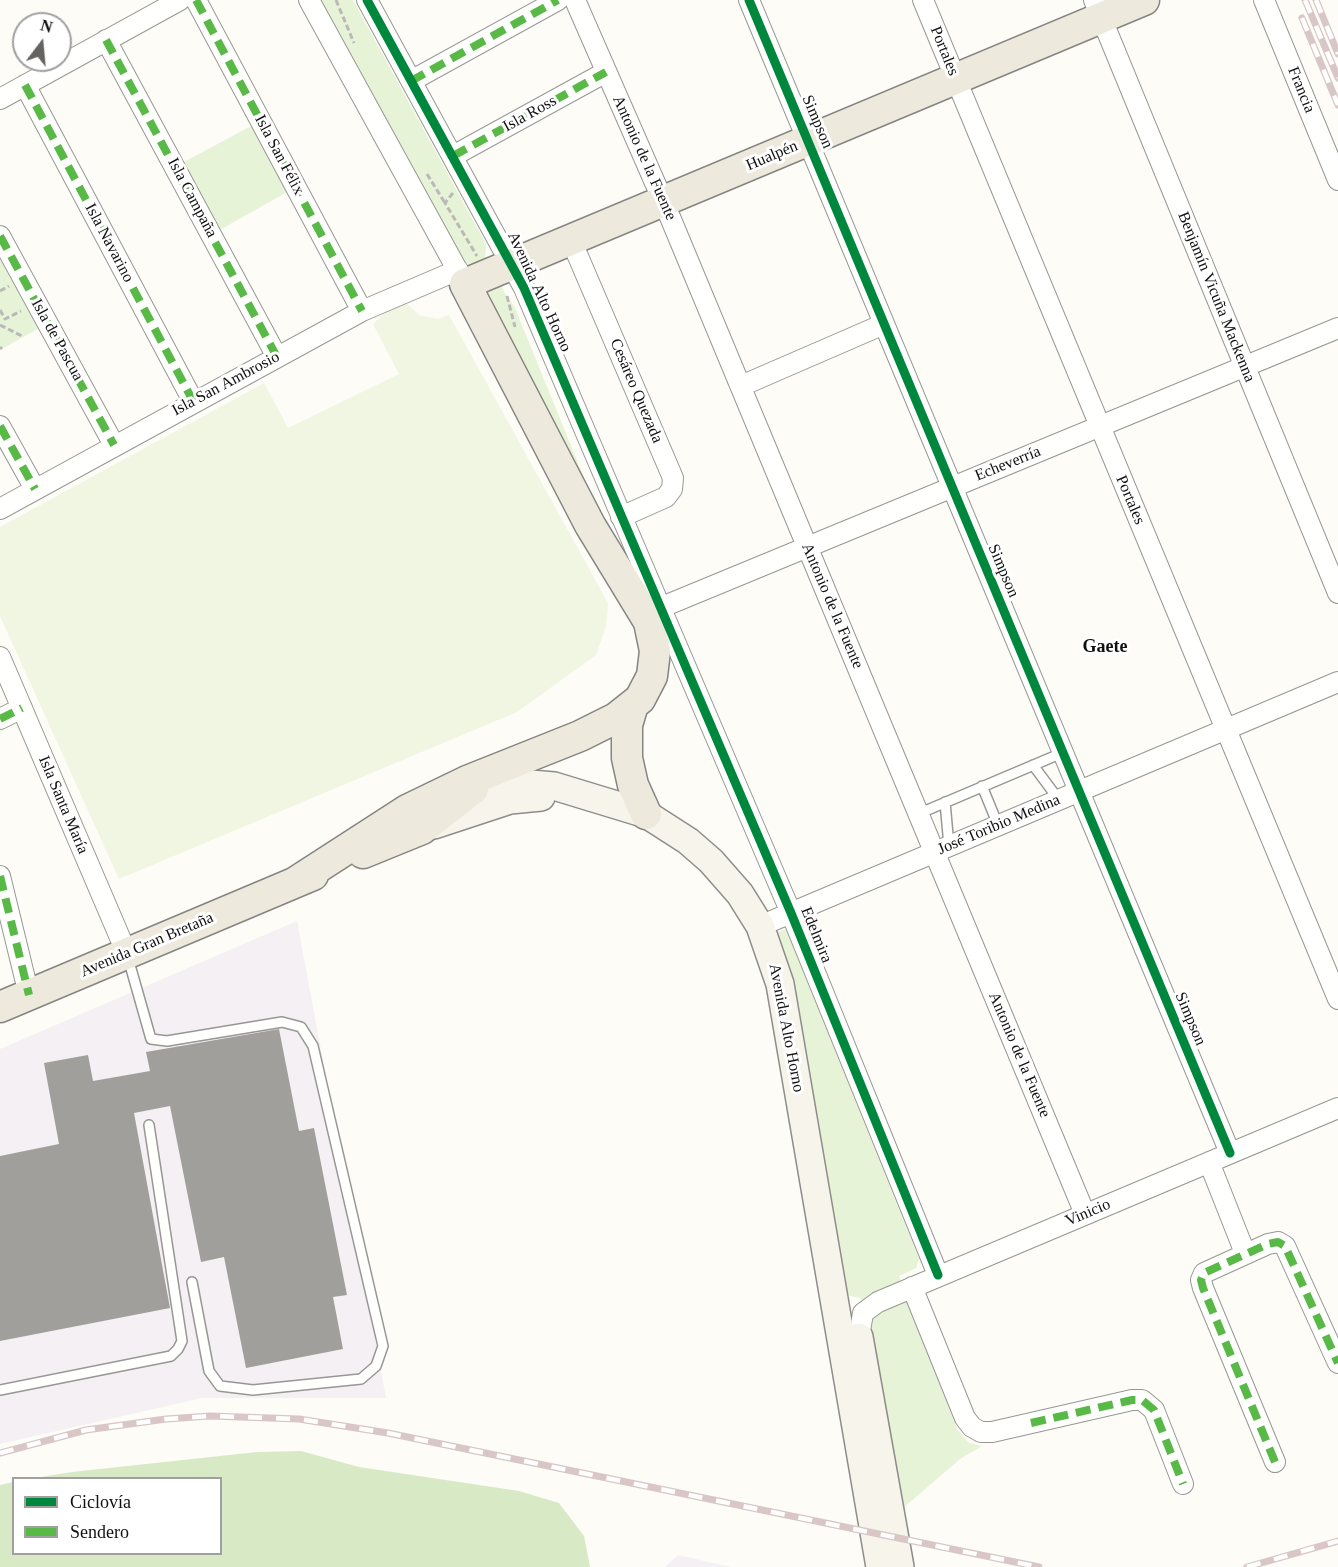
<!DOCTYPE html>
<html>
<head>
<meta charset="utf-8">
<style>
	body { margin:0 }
	#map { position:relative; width:1338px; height:1567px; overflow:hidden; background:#fdfcf7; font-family:Georgia,serif }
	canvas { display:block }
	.legend { position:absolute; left:12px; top:1477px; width:210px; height:78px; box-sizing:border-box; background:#fff; border:2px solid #a0a0a0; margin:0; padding:8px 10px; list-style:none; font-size:18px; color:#111 }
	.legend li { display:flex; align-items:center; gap:12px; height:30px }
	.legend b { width:30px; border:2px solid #a0a0a0 }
	.north { position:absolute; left:12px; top:12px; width:60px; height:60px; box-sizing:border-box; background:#fff; border:2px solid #a0a0a0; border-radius:50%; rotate:16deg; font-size:16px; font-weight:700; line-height:24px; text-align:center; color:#111 }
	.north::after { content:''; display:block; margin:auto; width:21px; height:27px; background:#646362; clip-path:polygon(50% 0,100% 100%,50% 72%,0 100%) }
</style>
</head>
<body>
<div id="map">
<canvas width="1338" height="1567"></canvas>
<ul class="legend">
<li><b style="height:8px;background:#00873e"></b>Ciclovía</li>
<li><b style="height:8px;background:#58b947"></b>Sendero</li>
</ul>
<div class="north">N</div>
</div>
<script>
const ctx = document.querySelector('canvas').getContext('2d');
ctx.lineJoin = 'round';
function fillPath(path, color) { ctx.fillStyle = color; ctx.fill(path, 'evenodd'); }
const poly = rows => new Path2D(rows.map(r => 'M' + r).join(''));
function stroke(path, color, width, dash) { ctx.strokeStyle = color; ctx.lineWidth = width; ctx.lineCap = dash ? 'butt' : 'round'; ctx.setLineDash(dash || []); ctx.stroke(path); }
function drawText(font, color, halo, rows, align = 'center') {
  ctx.font = font + ' Georgia,serif'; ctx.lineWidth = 6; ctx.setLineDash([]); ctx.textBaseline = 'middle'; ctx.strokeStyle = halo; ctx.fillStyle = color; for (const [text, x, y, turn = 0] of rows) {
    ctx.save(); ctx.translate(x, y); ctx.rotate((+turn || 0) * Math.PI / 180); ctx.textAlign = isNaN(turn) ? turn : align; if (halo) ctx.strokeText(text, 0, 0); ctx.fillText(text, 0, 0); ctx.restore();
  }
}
fillPath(poly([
	[297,921,386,1398,202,1398,0,1444,0,1049],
	[678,1555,731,1567,665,1567]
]), '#f5f0f3');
fillPath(poly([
	[315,0,353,0,486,244,485,259,477,264,462,263],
	[253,125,289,191,218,231,182,163],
	[6,258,43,326,0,350,0,261],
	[497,272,504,292,515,308,611,544,487,296,488,288],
	[786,929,919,1259,916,1268,899,1276,957,1429,969,1443,982,1446,960,1459,902,1509,869,1317,860,1298,850,1296,842,1286,789,969,774,934]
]), '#e7f3d7');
fillPath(poly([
	[301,1451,359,1467,519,1491,559,1503,584,1536,590,1567,0,1567,0,1485,13,1482,14,1554,220,1554,220,1478,35,1478,72,1472,257,1452]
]), '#d8eac5');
fillPath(poly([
	[401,298,419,315,438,319,449,315,608,603,606,626,596,655,517,712,119,879,0,616,0,527,264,383,288,428,399,374,373,324]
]), '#f0f6e1');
fillPath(poly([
	[279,1029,299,1131,314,1128,347,1295,333,1297,343,1349,246,1368,224,1257,201,1262,170,1106,134,1113,170,1308,0,1341,0,1156,59,1144,44,1063,88,1055,93,1081,150,1071,146,1052]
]), '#a19f9c');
const service = poly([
	[1033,765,1059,800],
	[982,786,998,825],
	[945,802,949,846],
	[918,814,1062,753],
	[128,958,151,1039,167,1041,282,1022,301,1027,313,1046,383,1346,376,1366,361,1379,253,1390,220,1386,209,1371,192,1282],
	[0,1390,171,1356,178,1349,182,1341,149,1125]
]);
const minor = poly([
	[196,0,362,311],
	[309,0,464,282],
	[367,0,524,288,791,913,938,1275],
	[575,0,670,217,1085,1214],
	[749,0,1230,1153],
	[923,0,1338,999],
	[1094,0,1338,593],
	[1264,0,1338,180],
	[106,40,277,357],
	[411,81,558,0],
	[25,85,193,401],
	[0,99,180,0],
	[453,156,606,72],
	[0,236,114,445],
	[571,240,673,478,672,489,666,497,621,517],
	[741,386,884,324],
	[0,426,35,489],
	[0,509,362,311,458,270],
	[650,612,1338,328],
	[0,657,127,954],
	[0,719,22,708],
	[0,876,29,995],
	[760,926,1338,682],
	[1209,1162,1245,1253],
	[912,1287,965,1418,972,1427,981,1432,992,1432,1132,1400,1142,1400,1154,1410,1183,1484],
	[859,1337,863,1313,878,1302,1338,1108],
	[1275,1462,1203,1288,1201,1280,1204,1273,1268,1244,1278,1242,1285,1246,1338,1363]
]);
const secondary = poly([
	[468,788,507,782,554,786,646,814,688,841,711,861,740,894,760,926,780,984,880,1567],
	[434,825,510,800,541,797],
	[859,1337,900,1567]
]);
const primary = poly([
	[632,708,627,725,627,758,633,785,646,814],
	[363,853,422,829,473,789],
	[294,883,407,810,467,781,580,736,616,718,640,699,652,676,655,651,649,622,590,525,465,284,1144,0],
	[0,1007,313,875]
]);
stroke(service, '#979795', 12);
stroke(minor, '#979795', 22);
stroke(secondary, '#8e8d8b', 30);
stroke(primary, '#858482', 33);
stroke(poly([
	[336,0,354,43],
	[427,174,445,203],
	[453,193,445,203,477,256],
	[0,291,9,286],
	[507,296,515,327],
	[0,310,5,319,21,311],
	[0,325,24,337],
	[0,347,2,349]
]), '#b9b9b8', 3, [6, 3]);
stroke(service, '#fffffe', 9);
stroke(minor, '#fffffe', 20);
stroke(secondary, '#f6f4eb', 27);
stroke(primary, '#ede9dc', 30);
const rail = poly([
	[1305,0,1338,78],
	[1316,0,1338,54],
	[1302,18,1338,105],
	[0,1453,86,1430,166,1419,210,1416,299,1419,388,1433,1039,1567],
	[1247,1567,1338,1541]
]);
stroke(rail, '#d9c6c7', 7);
stroke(rail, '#fff', 4.5, [14]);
stroke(poly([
	[196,0,362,311],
	[106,40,277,357],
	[411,81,558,0],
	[25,85,193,401],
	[453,156,606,72],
	[0,236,114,445],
	[0,426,35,489],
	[0,719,22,708],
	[0,876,29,995],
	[1031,1423,1132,1400,1142,1400,1154,1410,1183,1484],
	[1275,1462,1203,1288,1201,1280,1204,1273,1268,1244,1278,1242,1285,1246,1338,1363]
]), '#58b947', 8, [15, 8]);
stroke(poly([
	[367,0,524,288,791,913,938,1275],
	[749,0,1230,1153]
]), '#00873e', 9);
drawText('16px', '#111', '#fff', [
	["Portales",944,51,68],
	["Francia",1301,90,68],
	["Isla Ross",530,114,-29],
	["Simpson",817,122,67],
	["Isla San Félix",279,155,62],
	["Hualpén",772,156,-23],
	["Antonio de la Fuente",644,158,66],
	["Isla Campaña",192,198,62],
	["Isla Navarino",109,243,62],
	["Avenida Alto Horno",539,292,65],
	["Benjamín Vicuña Mackenna",1216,297,68],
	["Isla de Pascua",57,340,61],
	["Isla San Ambrosio",226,384,-28],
	["Cesáreo Quezada",636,391,67],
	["Echeverría",1008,464,-22],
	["Portales",1130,500,67],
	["Simpson",1003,571,67],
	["Antonio de la Fuente",832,606,67],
	["Isla Santa María",63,805,67],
	["José Toribio Medina",999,825,-23],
	["Edelmira",816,935,68],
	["Avenida Gran Bretaña",147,945,-23],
	["Simpson",1190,1019,67],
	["Avenida Alto Horno",786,1028,79],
	["Antonio de la Fuente",1019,1055,67],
	["Vinicio",1088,1213,-23]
]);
drawText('bold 18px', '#111', '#fff', [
	["Gaete",1105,647]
]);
</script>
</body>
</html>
